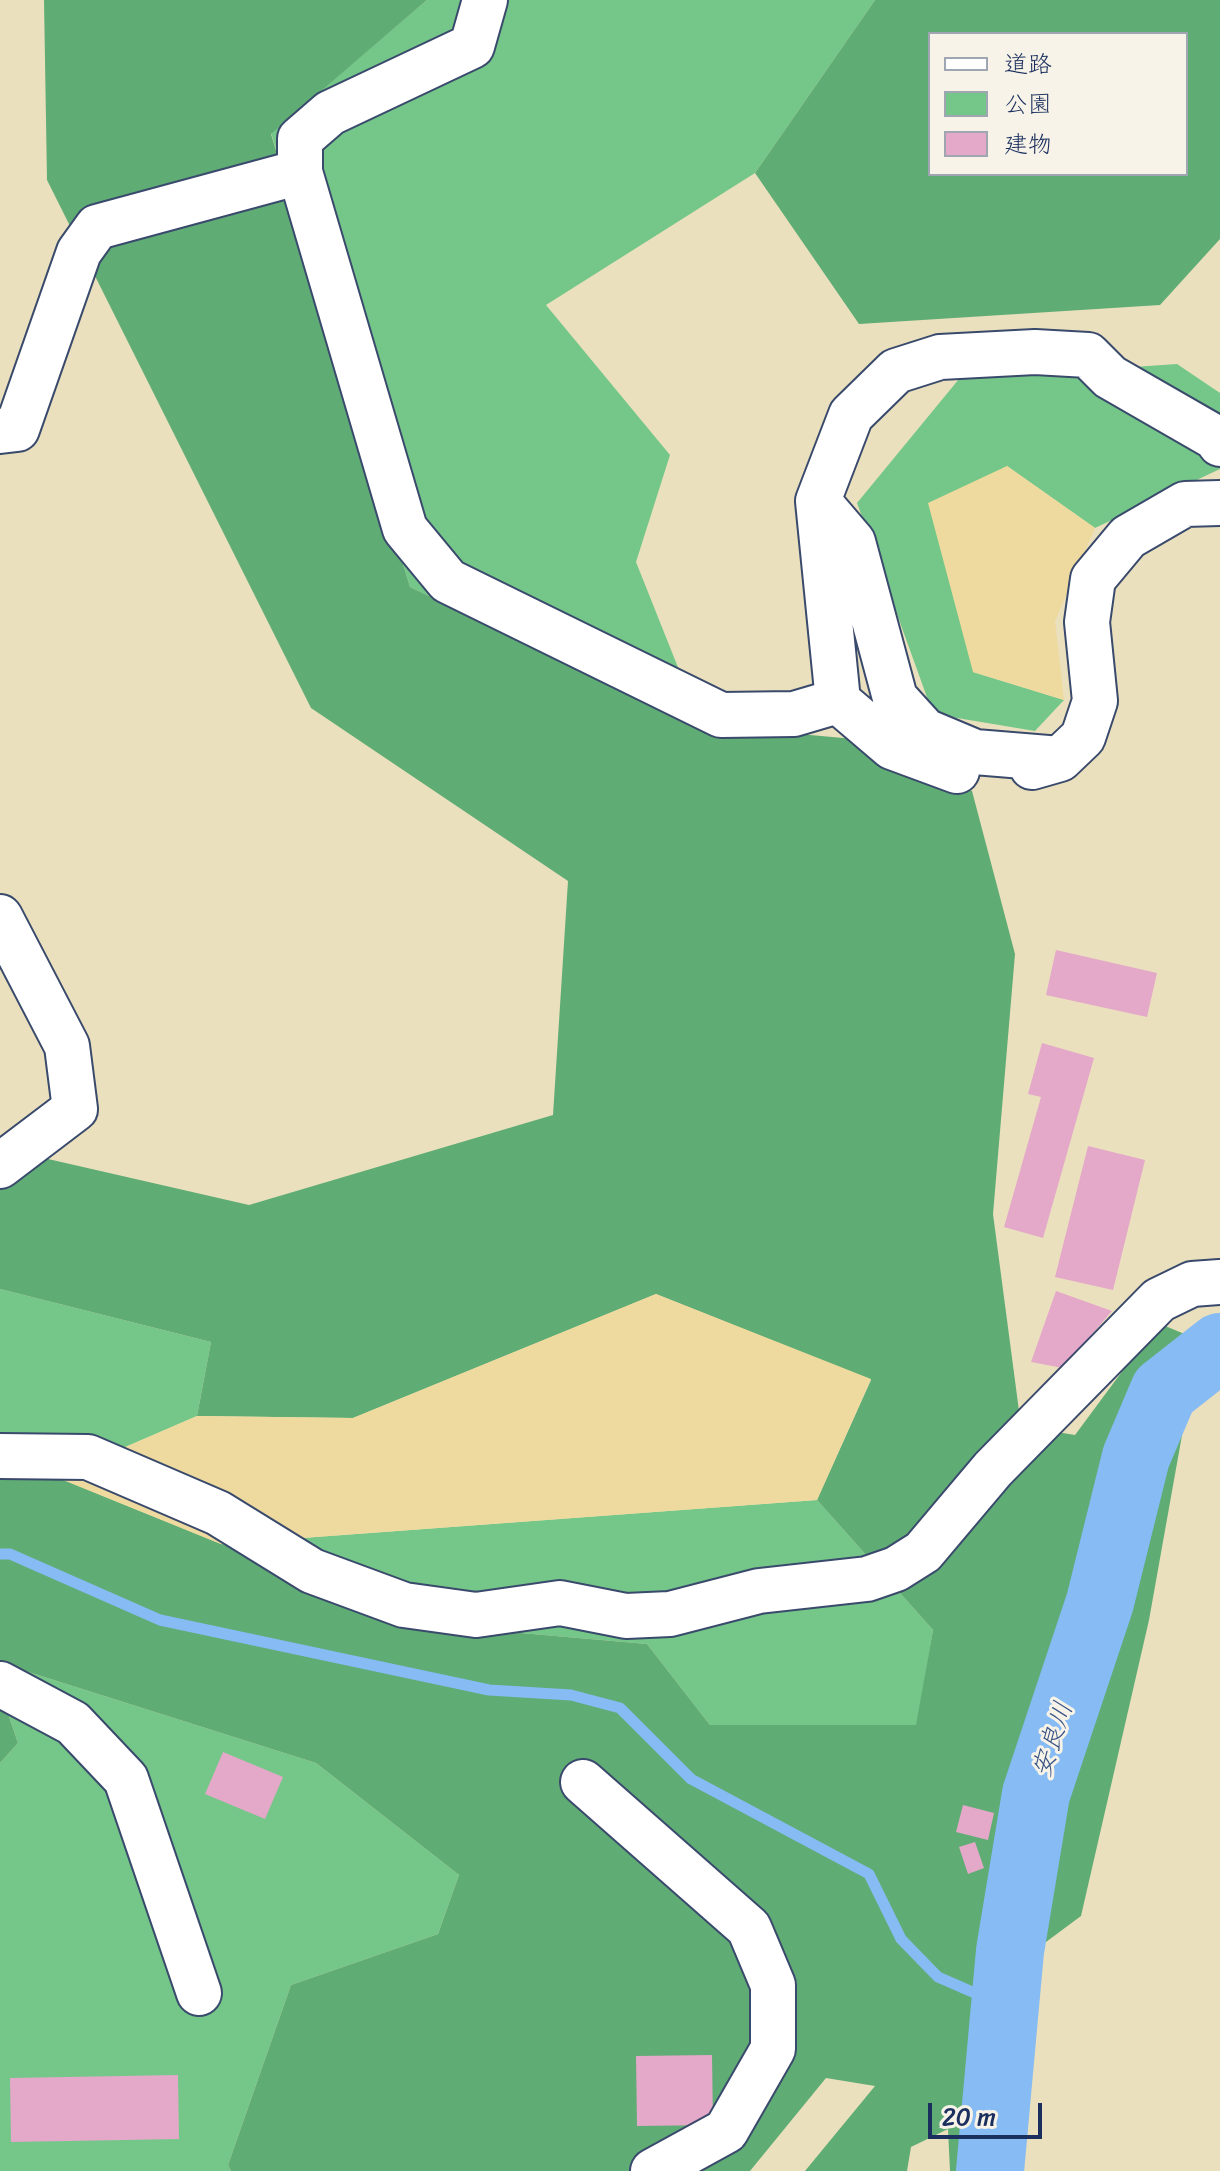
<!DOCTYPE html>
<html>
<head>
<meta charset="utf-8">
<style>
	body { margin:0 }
	#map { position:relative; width:1220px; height:2171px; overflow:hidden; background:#eae0bd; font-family:Sriracha,"Klee One",sans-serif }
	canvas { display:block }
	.legend { position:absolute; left:928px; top:32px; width:260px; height:144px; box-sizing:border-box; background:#f7f3e8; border:2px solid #9fa5b1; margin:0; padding:10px 14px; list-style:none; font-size:24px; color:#1b2f5e }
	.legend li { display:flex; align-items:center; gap:16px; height:40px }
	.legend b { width:40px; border:2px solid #9fa5b1 }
	.scale { position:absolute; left:928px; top:2103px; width:114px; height:36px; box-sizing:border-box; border:4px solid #1b2f5e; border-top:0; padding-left:10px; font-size:24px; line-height:28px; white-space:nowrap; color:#1b2f5e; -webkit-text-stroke:6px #f7f3e8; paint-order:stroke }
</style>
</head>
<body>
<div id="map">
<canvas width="1220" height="2171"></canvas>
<ul class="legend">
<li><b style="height:10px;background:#fff"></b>道路</li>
<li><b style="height:22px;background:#75c789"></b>公園</li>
<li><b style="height:22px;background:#e4a8c9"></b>建物</li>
</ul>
<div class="scale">20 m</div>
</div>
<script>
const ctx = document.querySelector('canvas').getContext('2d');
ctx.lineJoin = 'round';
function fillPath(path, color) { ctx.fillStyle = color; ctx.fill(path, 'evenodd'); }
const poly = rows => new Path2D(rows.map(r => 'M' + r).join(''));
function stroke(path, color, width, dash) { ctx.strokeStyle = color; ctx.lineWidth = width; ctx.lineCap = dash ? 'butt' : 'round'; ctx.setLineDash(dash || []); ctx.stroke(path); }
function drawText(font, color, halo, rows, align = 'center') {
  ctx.font = font + ' Sriracha,"Klee One",sans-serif'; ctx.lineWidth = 6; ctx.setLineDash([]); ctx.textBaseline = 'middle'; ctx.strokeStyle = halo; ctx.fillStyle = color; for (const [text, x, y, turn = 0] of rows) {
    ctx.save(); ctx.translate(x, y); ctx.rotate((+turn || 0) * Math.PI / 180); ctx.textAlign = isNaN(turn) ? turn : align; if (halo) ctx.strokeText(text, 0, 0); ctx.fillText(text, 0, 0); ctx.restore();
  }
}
fillPath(poly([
	[427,0,875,0,755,173,546,305,670,455,636,562,701,725,410,587,271,133],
	[1177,364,1220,393,1220,469,1095,528,1007,466,973,672,1064,700,1035,731,933,714,857,503,959,379],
	[0,1289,211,1342,197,1416,56,1477,0,1480],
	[817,1500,933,1630,917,1725,710,1725,647,1644,418,1624,221,1544],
	[0,1663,316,1763,459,1875,438,1934,291,1985,228,2165,231,2171,0,2171,0,1763,18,1743,0,1690]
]), '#75c789');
fillPath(poly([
	[44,0,427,0,271,134,410,587,701,725,854,739,972,791,1015,954,993,1214,1021,1426,1075,1435,1158,1323,1199,1340,1149,1620,1081,1916,1046,1942,1003,1941,982,2171,950,2171,948,2129,911,2147,907,2171,805,2171,875,2086,826,2078,750,2171,231,2171,228,2165,291,1985,438,1934,459,1875,316,1763,0,1663,0,1480,56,1477,418,1624,647,1644,710,1725,916,1725,933,1630,817,1500,871,1380,656,1294,353,1418,197,1416,211,1342,0,1289,0,1148,249,1205,553,1115,568,881,311,708,47,180],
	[875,0,1220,0,1220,239,1160,305,859,324,755,173],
	[930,34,1186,34,1186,174,930,174],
	[0,1690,18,1743,0,1763]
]), '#60ac75');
fillPath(poly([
	[1007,466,1095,528,1055,621,1064,700,973,672,928,503],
	[656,1294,871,1379,817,1500,221,1544,56,1477,197,1416,353,1418]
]), '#eeda9e');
stroke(poly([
	[0,1554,10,1554,160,1620,489,1690,571,1695,620,1708,691,1779,869,1874,901,1939,938,1977,993,2001,1005,2012]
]), '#86bbf4', 11);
stroke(poly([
	[990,2171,1010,1951,1036,1794,1100,1602,1136,1457,1164,1391,1220,1347]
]), '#86bbf4', 68);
fillPath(poly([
	[1056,950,1157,973,1147,1017,1046,995],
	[1042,1043,1094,1058,1043,1238,1004,1227,1041,1097,1028,1094],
	[1088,1146,1145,1160,1113,1290,1055,1277],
	[1056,1291,1112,1311,1063,1368,1031,1362],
	[223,1752,283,1777,265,1819,205,1794],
	[963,1805,994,1813,988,1840,956,1832],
	[975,1842,984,1868,968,1874,959,1847],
	[712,2055,713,2125,637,2126,636,2056],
	[178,2075,179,2139,11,2142,10,2078]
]), '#e4a8c9');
const minor = poly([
	[300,172,405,529,448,581,721,715,794,714,838,701],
	[0,431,17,429,79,252,97,227,300,172,300,139,330,113,472,46,485,0],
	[818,501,838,701,892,747,957,771],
	[1060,759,975,752,925,731,895,698,853,542,818,501,851,415,896,371,940,357,1035,352,1088,355,1110,377,1216,438,1220,444],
	[1032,767,1060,759,1083,737,1095,701,1087,622,1093,579,1128,537,1185,504,1220,503],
	[0,917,67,1046,75,1109,0,1166],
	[0,1456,88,1457,218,1513,312,1571,404,1605,476,1615,560,1603,626,1616,670,1614,759,1591,867,1579,896,1569,923,1552,993,1469,1159,1300,1192,1284,1220,1282],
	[0,1684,73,1723,126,1779,199,1993],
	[583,1782,749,1928,773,1985,773,2049,726,2131,653,2171]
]);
stroke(minor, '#3a4a6c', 48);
stroke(minor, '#fff', 44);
drawText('italic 26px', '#365284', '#f7f3e8', [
	["安良川",1054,1740,-72]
]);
</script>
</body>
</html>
